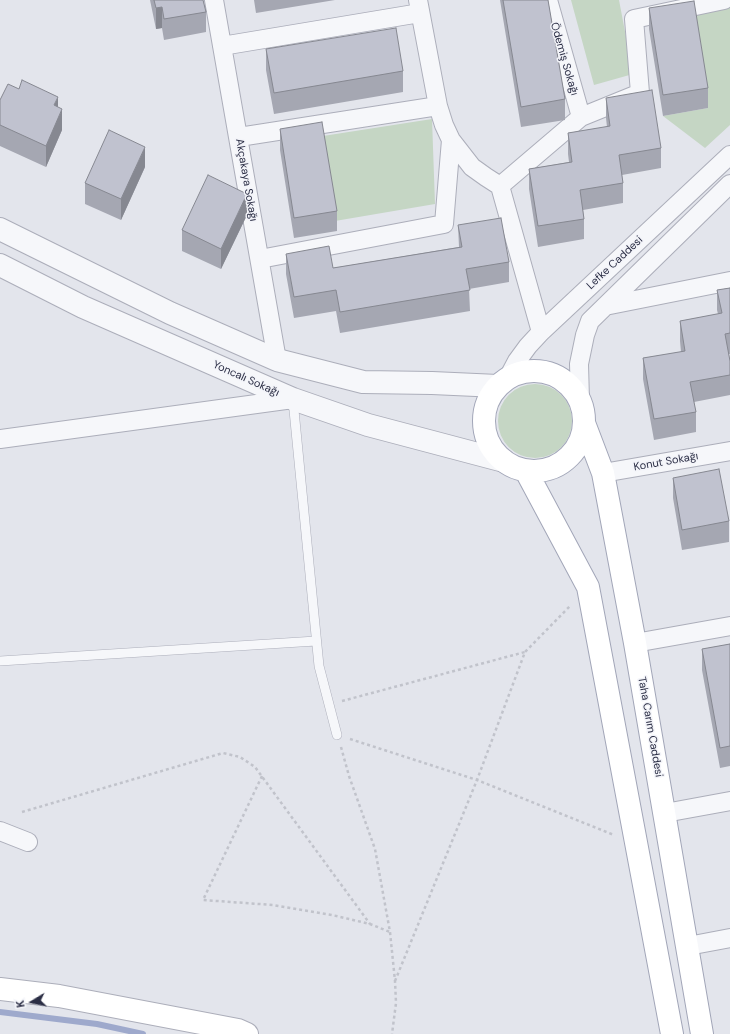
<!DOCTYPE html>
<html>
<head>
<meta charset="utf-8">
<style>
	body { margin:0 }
	#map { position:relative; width:730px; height:1034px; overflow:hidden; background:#e3e5ec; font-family:"DM Sans",sans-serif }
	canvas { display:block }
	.north { position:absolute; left:12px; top:982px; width:40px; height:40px; -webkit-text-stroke:3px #f3f4f9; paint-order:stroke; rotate:260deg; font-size:11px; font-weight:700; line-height:16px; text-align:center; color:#2b2e45 }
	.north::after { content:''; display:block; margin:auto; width:14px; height:18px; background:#2b2e45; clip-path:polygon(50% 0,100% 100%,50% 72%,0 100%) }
</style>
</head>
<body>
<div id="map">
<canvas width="730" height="1034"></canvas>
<div class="north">K</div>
</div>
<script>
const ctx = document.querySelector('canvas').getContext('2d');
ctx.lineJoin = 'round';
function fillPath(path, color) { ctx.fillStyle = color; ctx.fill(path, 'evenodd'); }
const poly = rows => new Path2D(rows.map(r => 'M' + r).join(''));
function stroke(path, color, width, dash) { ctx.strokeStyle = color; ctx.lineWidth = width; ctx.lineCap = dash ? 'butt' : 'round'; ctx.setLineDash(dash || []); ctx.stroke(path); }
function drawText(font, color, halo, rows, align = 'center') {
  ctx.font = font + ' "DM Sans",sans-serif'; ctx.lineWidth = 3; ctx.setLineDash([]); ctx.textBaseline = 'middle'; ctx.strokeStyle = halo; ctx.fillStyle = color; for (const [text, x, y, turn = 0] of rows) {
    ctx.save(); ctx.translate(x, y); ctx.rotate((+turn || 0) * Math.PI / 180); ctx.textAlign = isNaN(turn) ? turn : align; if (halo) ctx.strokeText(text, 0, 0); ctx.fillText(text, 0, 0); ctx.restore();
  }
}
fillPath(poly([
	[571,0,619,0,633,74,594,85],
	[730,0,730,125,705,148,663,116,708,108,693,3],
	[432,119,435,204,335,221,323,136],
	'498 421a37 37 0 1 1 74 0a37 37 0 1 1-74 0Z'
]), '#c5d6c4');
stroke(poly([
	[0,1012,97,1024,143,1034]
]), '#9ea9cc', 6);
const service = poly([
	[293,400,319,666,337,735],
	[0,661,316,641]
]);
const minor = poly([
	[214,0,277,360],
	[418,0,438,106,444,125,451,140,472,167,486,177,500,186],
	[548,0,581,117],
	[222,46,420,13],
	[239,137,438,106],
	[260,259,444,224,451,140],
	[605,306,730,281],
	[541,332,500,186,581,117,640,93,634,19,724,0],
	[508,378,517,361,528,346,541,332,730,155],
	[580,400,579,364,585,335,590,321,730,184],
	[0,439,293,399],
	[603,473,730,451],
	[635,643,730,626],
	[665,813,730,801],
	[0,831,28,842],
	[688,946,730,938]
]);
const tertiary = poly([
	[0,229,170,313,277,360,363,382,432,383,498,386],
	[0,265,83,307,293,399,368,425,504,461]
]);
const secondary = poly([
	[0,989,59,996,238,1030,247,1034]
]);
const primary = poly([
	'484 421a50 50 0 1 1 100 0a50 50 0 1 1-100 0Z',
	[584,423,603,473,635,643,702,1034],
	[526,471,588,587,672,1034]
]);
stroke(service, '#acaeba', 10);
stroke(minor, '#acaeba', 20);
stroke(tertiary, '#acaeba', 24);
stroke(secondary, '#acaeba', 24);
stroke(primary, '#a2a6b8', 24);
stroke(poly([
	[342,701,525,652],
	[350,739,477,780,614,835],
	[341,747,349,776,375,849,390,932,395,981,396,1003,392,1034],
	[262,776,203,900,273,905,332,915,370,924,390,932],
	[22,812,223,753,240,757,255,767,370,924],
	[395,981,477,780,525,652,571,605]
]), '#c1c3cb', 2.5, [3, 3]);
stroke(service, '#f6f7fa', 9);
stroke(minor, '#f6f7fa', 18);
stroke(tertiary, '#f6f7fa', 22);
stroke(secondary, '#fff', 22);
stroke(primary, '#fff', 22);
fillPath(poly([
	[150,0,203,0,206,12,206,32,164,40,162,28,156,29],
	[254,0,335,0,256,13],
	[500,0,548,0,565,99,565,120,521,127],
	[649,8,708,88,708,108,663,116,649,29],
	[266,49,403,71,403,92,274,114,266,70],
	[606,98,661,148,661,168,622,175,623,183,623,203,583,210,584,219,584,239,538,247,529,189,529,169,569,162,568,154,568,133,607,127,606,118],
	[0,100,58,107,62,130,46,167,0,146],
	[280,129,337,211,337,231,294,238,280,150],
	[145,167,121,220,85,204,85,183],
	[247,215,221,269,182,251,182,230],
	[458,225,509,262,509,282,469,289,470,311,340,333,336,311,294,318,286,274,286,254,333,268,459,247],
	[730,288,730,354,729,354,730,361,730,395,694,402,696,412,696,432,654,440,643,379,643,358,681,352,680,341,680,321,718,314,717,310,717,290],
	[673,478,729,521,729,542,682,550,673,498],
	[730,644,730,766,720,768,702,670,702,649]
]), '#a5a7b2');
fillPath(poly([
	[162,7,162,28,156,29,156,8],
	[58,97,58,118,54,105],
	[62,109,62,130,46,167,46,146],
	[145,147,145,167,121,220,121,199],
	[247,194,247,215,221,269,221,249]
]), '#868891');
const building = poly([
	[154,0,203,0,206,12,164,19,162,7,156,8,154,0],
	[503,0,548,0,565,99,521,107,503,0],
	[694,1,708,88,663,95,649,8,694,1],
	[396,28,403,71,274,93,266,49,396,28],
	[22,80,58,97,54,105,62,109,46,146,0,125,0,100,8,84,19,89,22,80],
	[652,90,661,148,619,155,623,183,580,190,584,219,538,226,529,169,572,162,568,133,610,126,606,98,652,90],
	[322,122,337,211,294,218,280,129,322,122],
	[109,130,145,147,121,199,85,183,109,130],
	[208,175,247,194,221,249,182,230,208,175],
	[501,218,509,262,466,269,470,290,340,312,336,290,294,297,286,254,329,246,333,268,462,247,458,225,501,218],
	[730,288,730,333,725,334,730,361,730,375,690,382,696,412,654,419,643,358,685,351,680,321,722,313,717,290,730,288],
	[719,469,729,521,682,530,673,478,719,469],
	[730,644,730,746,720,748,702,649,730,644]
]);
fillPath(building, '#c0c2cf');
stroke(building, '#868891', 1);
drawText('11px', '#2b2e45', '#f3f4f9', [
	["Ödemiş Sokağı",564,59,74],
	["Akçakaya Sokağı",246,180,80],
	["Lefke Caddesi",615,263,-43],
	["Yoncalı Sokağı",246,379,24],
	["Konut Sokağı",666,462,-10],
	["Taha Carım Caddesi",650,727,80]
]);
</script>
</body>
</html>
